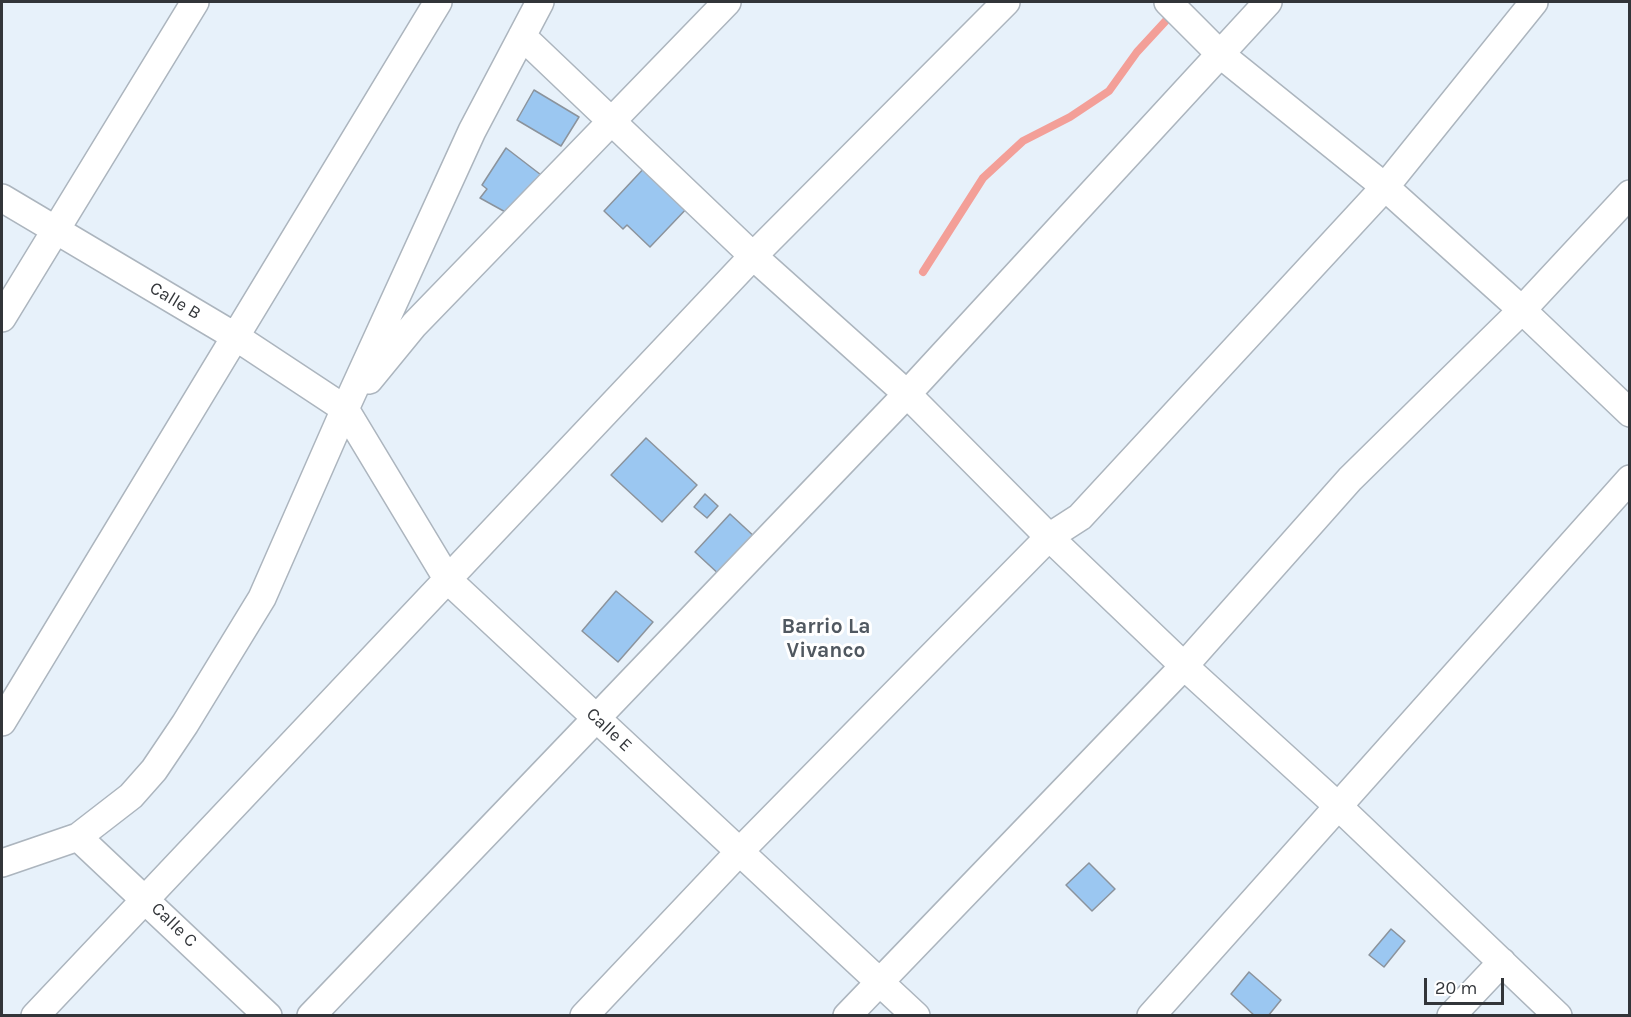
<!DOCTYPE html>
<html>
<head>
<meta charset="utf-8">
<style>
	body { margin:0 }
	#map { position:relative; width:1631px; height:1017px; overflow:hidden; background:#e7f1fa; font-family:Karla,sans-serif }
	canvas { display:block }
	.frame { position:absolute; inset:0; border:3px solid #323539; pointer-events:none }
	.scale { position:absolute; left:1424px; top:978px; width:80px; height:27px; box-sizing:border-box; border:3px solid #323539; border-top:0; padding-left:8px; font-size:18px; line-height:21px; white-space:nowrap; color:#323539; -webkit-text-stroke:4px #fff; paint-order:stroke }
</style>
</head>
<body>
<div id="map">
<canvas width="1631" height="1017"></canvas>
<div class="frame"></div>
<div class="scale">20 m</div>
</div>
<script>
const ctx = document.querySelector('canvas').getContext('2d');
ctx.lineJoin = 'round';
const poly = rows => new Path2D(rows.map(r => 'M' + r).join(''));
function stroke(path, color, width, dash) { ctx.strokeStyle = color; ctx.lineWidth = width; ctx.lineCap = dash ? 'butt' : 'round'; ctx.setLineDash(dash || []); ctx.stroke(path); }
function fillPath(path, color) { ctx.fillStyle = color; ctx.fill(path, 'evenodd'); }
function drawText(font, color, halo, rows, align = 'center') {
  ctx.font = font + ' Karla,sans-serif'; ctx.lineWidth = 6; ctx.setLineDash([]); ctx.textBaseline = 'middle'; ctx.strokeStyle = halo; ctx.fillStyle = color; for (const [text, x, y, turn = 0] of rows) {
    ctx.save(); ctx.translate(x, y); ctx.rotate((+turn || 0) * Math.PI / 180); ctx.textAlign = isNaN(turn) ? turn : align; if (halo) ctx.strokeText(text, 0, 0); ctx.fillText(text, 0, 0); ctx.restore();
  }
}
stroke(poly([
	[923,272,983,178,1023,141,1070,117,1109,91,1137,52,1173,13]
]), '#f39f98', 8);
const building = poly([
	[534,90,579,117,561,146,517,120,534,90],
	[506,148,545,178,509,214,480,198,487,189,482,185,506,148],
	[647,165,690,205,650,247,627,225,623,229,604,211,647,165],
	[646,438,697,485,662,522,611,475,646,438],
	[705,494,718,506,707,518,694,507,705,494],
	[730,514,757,539,722,577,695,552,730,514],
	[616,591,653,622,618,662,582,631,616,591],
	[1089,863,1115,889,1092,911,1066,885,1089,863],
	[1391,929,1405,941,1384,967,1369,955,1391,929],
	[1249,972,1281,1000,1268,1016,1255,1016,1231,994,1249,972]
]);
fillPath(building, '#9bc7f1');
stroke(building, '#8b939c', 1.5);
const minor = poly([
	[1168,2,1220,54,1385,187,1522,310,1630,413],
	[522,36,753,256,907,394,1049,537,1184,666,1339,807,1558,1016],
	[2,198,236,337,345,409,448,580,916,1016],
	[2,318,195,2],
	[369,380,414,325,727,2],
	[2,722,438,2],
	[78,837,268,1016],
	[2,863,78,837,131,796,154,770,185,724,262,598,345,409,472,131,540,2],
	[35,1016,753,256,1006,2],
	[311,1016,907,394,1268,2],
	[584,1016,740,851,1049,537,1080,517,1385,187,1534,2],
	[847,1016,1184,666,1350,479,1522,310,1630,194],
	[1151,1016,1630,479],
	[1451,1016,1502,962]
]);
stroke(minor, '#acb5be', 30);
stroke(minor, '#fff', 27);
drawText('18px', '#323539', '#fff', [
	["Calle B",175,301,31],
	["Calle E",609,730,43],
	["Calle C",174,925,44]
]);
drawText('bold 21px', '#505860', '#fff', [
	["Barrio La",826,627],
	["Vivanco",826,651]
]);
</script>
</body>
</html>
